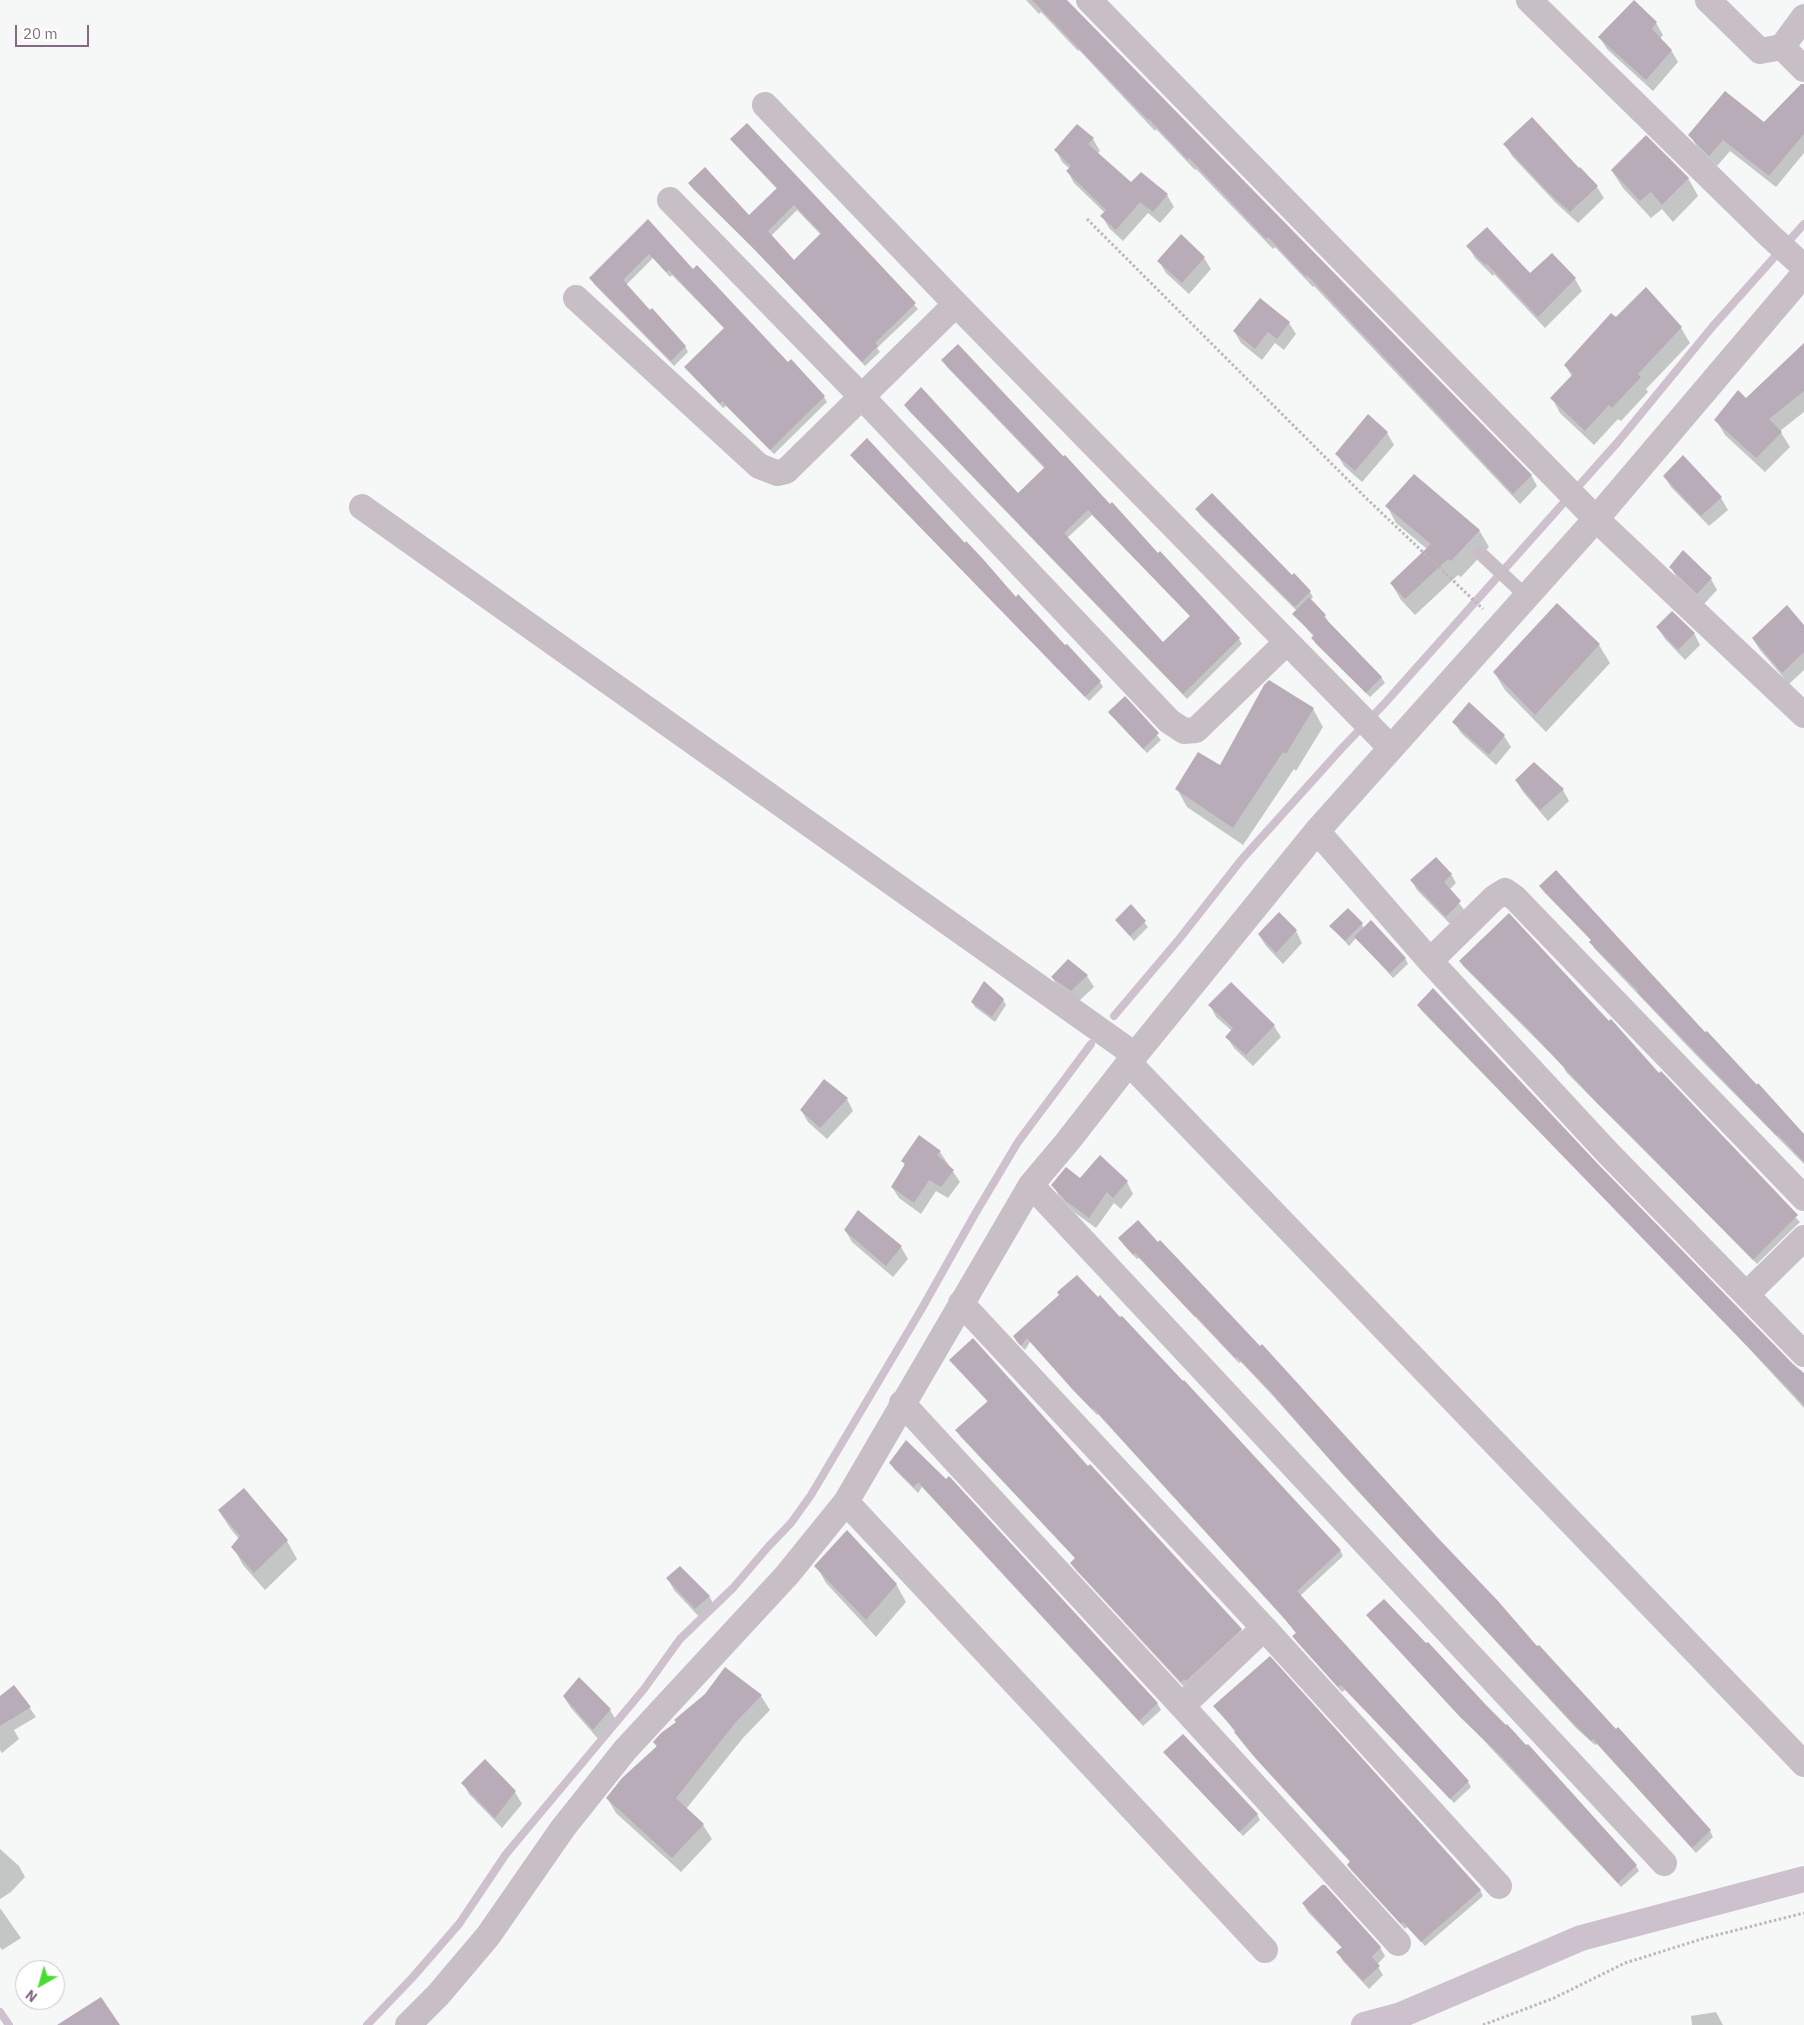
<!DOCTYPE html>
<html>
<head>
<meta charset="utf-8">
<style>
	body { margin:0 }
	#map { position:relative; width:1804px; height:2025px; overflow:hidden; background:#f5f8f7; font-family:"IBM Plex Sans",sans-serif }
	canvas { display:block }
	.north { position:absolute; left:15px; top:1960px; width:50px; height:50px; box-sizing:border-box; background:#fff; border:1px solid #cec3cd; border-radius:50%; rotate:218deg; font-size:14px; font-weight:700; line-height:20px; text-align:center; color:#856883 }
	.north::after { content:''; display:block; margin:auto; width:18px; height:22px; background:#45de2f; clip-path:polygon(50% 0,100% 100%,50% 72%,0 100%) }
	.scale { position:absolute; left:15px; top:25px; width:74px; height:22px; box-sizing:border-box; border:2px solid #856883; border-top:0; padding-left:6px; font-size:15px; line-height:18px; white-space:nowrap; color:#856883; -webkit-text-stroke:4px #fff; paint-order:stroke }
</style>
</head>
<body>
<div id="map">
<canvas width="1804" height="2025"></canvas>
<div class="north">N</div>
<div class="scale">20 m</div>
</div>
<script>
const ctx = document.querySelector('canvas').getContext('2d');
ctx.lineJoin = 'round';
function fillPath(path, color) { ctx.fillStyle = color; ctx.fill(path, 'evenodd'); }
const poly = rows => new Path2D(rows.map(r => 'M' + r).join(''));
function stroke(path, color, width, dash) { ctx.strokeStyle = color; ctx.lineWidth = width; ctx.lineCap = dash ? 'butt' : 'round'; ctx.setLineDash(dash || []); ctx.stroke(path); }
fillPath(poly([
	[1026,0,1065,0,1531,475,1537,486,1520,504,1314,286,1313,287,1275,247,1273,249,1196,169,1195,170,1156,129,1155,131,1079,50,1078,51,1041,12,1039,14],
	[1633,2,1656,23,1663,35,1660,39,1671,50,1678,62,1653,91,1607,49,1600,38],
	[1804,89,1804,153,1776,187,1730,151,1717,166,1697,147,1690,135,1764,124],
	[1532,119,1597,187,1604,198,1578,223,1556,203,1512,156,1505,144],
	[747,125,918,309,877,348,880,352,865,366,757,252,693,189,689,184,749,217,778,190,731,140],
	[797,210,821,235,794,261,771,236],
	[1093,139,1100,151,1097,154,1132,184,1167,195,1174,207,1160,223,1148,213,1123,241,1109,228,1102,216,1105,213,1074,183,1068,172,1070,169,1062,162,1056,150],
	[1612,171,1688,178,1698,196,1673,222,1662,209,1651,218,1623,188],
	[648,221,693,271,824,397,827,402,774,454,726,406,723,408,686,367,725,329,672,275,670,277,653,258,626,285,650,312,685,346,688,352,674,366,594,284,591,279],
	[1468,246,1529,275,1552,255,1575,279,1582,291,1545,328,1494,274,1493,276,1475,258],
	[1204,258,1211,269,1189,294,1166,273,1159,261],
	[1646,289,1681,328,1690,343,1646,389,1648,392,1621,421,1618,419,1594,445,1560,413,1552,398,1572,377,1565,365],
	[1289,323,1296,334,1284,350,1275,343,1262,360,1241,343,1234,331],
	[1804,345,1804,412,1780,431,1790,447,1765,472,1725,435,1716,420,1746,400],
	[943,360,1063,458,1158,555,1160,553,1239,639,1242,644,1187,699,908,410,905,405,1018,495,1045,469,946,366],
	[1092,515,1191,617,1163,644,1067,538],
	[1368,416,1387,433,1394,445,1362,482,1344,466,1337,454],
	[852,455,1016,598,1100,682,1103,687,1089,701,855,460],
	[1683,457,1721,498,1728,510,1709,526,1671,487,1664,476],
	[1387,506,1479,530,1489,547,1461,577,1458,575,1415,615,1401,600,1391,583,1427,549,1396,523],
	[1197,509,1292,577,1294,575,1310,592,1313,597,1310,600,1325,616,1328,621,1327,622,1381,677,1385,683,1370,697,1316,644,1313,639,1314,637,1294,614,1297,611,1200,515],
	[1671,567,1711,579,1717,590,1704,604,1677,579],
	[1557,605,1599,645,1610,663,1546,732,1505,690,1494,672],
	[1804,627,1804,670,1789,684,1760,650,1753,639],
	[1658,628,1694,633,1700,645,1685,660,1665,639],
	[1125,698,1161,740,1147,753,1109,713],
	[1313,709,1323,727,1296,771,1294,769,1243,845,1187,807,1177,789,1220,767],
	[1454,722,1504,736,1511,747,1496,765,1461,733],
	[1516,780,1563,790,1569,801,1548,821,1523,792],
	[1451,874,1456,883,1449,890,1465,911,1451,925,1417,890,1412,881],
	[1541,887,1705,1034,1804,1136,1804,1164,1694,1053,1594,948,1592,941,1544,892],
	[1131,906,1148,927,1134,941,1116,920],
	[1362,924,1364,929,1405,958,1408,964,1393,978,1356,938,1349,946,1331,926],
	[1296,931,1302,943,1283,964,1266,946,1259,935],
	[1068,960,1087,976,1094,987,1078,1002,1059,989,1052,977],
	[1460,961,1659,1075,1661,1073,1800,1222,1757,1264,1566,1072,1563,1066,1463,966],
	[1003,999,1006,1005,995,1022,975,1007,972,1002],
	[1210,1005,1274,1026,1281,1037,1253,1066,1234,1048,1227,1037,1232,1031,1216,1017],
	[1418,1005,1596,1164,1792,1365,1804,1375,1804,1408,1743,1342,1422,1011],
	[847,1099,853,1111,827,1139,808,1122,801,1110],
	[940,1152,960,1182,948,1198,936,1191,921,1214,899,1198,892,1187,905,1166,903,1161],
	[1080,1179,1127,1182,1133,1194,1121,1209,1114,1203,1096,1228,1074,1212,1059,1196,1053,1185],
	[859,1212,901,1247,908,1259,893,1277,852,1242,845,1230],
	[1138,1222,1537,1648,1616,1731,1618,1729,1710,1831,1713,1837,1696,1853,1597,1744,1595,1745,1576,1728,1490,1635,1344,1476,1273,1396,1241,1362,1239,1363,1139,1258,1137,1259,1123,1244,1120,1238],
	[1060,1296,1340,1550,1343,1556,1300,1596,1468,1782,1471,1787,1454,1803,1345,1690,1342,1692,1297,1642,1294,1637,1297,1634,1289,1624,1098,1414,1097,1415,1078,1395,1030,1342,1025,1350,1017,1342,1014,1337],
	[950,1360,1088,1468,1241,1629,1244,1635,1185,1688,1075,1569,1071,1563,1076,1559,960,1436,957,1430,988,1402],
	[907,1442,1157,1703,1161,1710,1143,1726,922,1487,918,1493,894,1469,891,1463],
	[219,1511,287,1541,297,1559,265,1590,243,1565,233,1547,239,1539,230,1528],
	[816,1565,896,1584,906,1602,876,1637,826,1583],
	[668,1579,709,1596,716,1608,702,1620,674,1590],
	[1371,1620,1636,1866,1639,1871,1621,1887],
	[725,1669,761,1696,770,1710,743,1738,686,1809,703,1825,712,1839,681,1872,616,1813,607,1798,657,1747,654,1742,677,1724,706,1694],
	[14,1686,36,1717,14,1730,19,1739,2,1753,0,1750,0,1698],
	[564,1697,610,1710,617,1722,600,1741,571,1708],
	[1215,1706,1480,1890,1483,1896,1425,1946,1407,1927,1405,1929,1351,1870,1348,1865,1351,1863,1256,1759],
	[1164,1752,1257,1814,1260,1820,1243,1836],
	[463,1783,515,1792,522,1804,502,1828,469,1794],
	[0,1849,19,1866,25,1877,11,1892,0,1899],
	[1303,1904,1380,1947,1385,1956,1377,1965,1383,1975,1369,1989,1343,1961,1338,1952,1342,1948,1308,1912],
	[0,1908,21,1938,2,1950,0,1947],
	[1716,2012,1723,2025,1692,2025,1691,2016]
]), '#0003');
stroke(poly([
	[1114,1016,1180,938,1242,859,1342,748,1385,703,1617,443,1713,326,1804,224],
	[0,2012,9,2025],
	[367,2025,412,1978,459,1924,506,1854,644,1689,680,1639,733,1588,768,1547,791,1523,811,1495,921,1310,975,1214,1018,1142,1091,1044]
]), '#cec1ce', 8);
stroke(poly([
	[1364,2025,1401,2015,1581,1938,1804,1879]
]), '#cec1ce', 26);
fillPath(poly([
	[1032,0,1067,0,1532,475,1513,494,1307,275,1306,277,1268,237,1266,239,1189,158,1188,160,1149,119,1148,120],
	[1634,0,1657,22,1652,29,1672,50,1646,80,1598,37],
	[1801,84,1804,84,1804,134,1769,176,1723,140,1709,156,1688,135,1725,91,1764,122],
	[1532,117,1579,168,1580,167,1598,186,1570,212,1548,192,1503,144],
	[747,123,916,303,875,343,878,346,862,362,752,247,688,183,705,167,749,215,777,188,730,139],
	[794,205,821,233,794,260,768,231],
	[1077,124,1094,138,1088,144,1131,182,1141,172,1168,194,1153,212,1140,202,1116,230,1100,216,1106,210,1066,171,1071,166,1054,150],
	[1646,135,1689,178,1662,205,1651,192,1640,201,1611,170],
	[648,219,693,269,697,265,788,362,791,359,825,396,770,450,722,401,720,404,684,367,724,328,669,270,666,272,649,254,623,280,650,310,652,308,686,346,671,361,589,278],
	[1487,227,1530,273,1552,253,1576,278,1538,317,1487,264,1485,265,1466,246],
	[1181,234,1205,257,1182,283,1157,261],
	[1646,287,1682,327,1638,374,1641,377,1612,408,1609,405,1585,431,1550,398,1573,374,1564,365,1611,313,1616,317],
	[1260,298,1290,322,1277,339,1268,332,1255,349,1233,331],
	[1804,343,1804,391,1769,419,1782,432,1756,458,1714,420,1738,390,1746,398],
	[958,344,1063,456,1065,455,1110,504,1112,502,1158,553,1160,551,1240,638,1183,694,904,405,921,387,1018,493,1045,467,941,360],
	[1088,510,1190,616,1163,642,1064,533],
	[1368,414,1388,432,1355,471,1335,454],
	[867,438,965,543,966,541,983,559,1016,597,1018,594,1065,645,1067,644,1101,681,1085,697,850,455],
	[1683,455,1722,497,1701,516,1663,476],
	[1414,474,1480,530,1451,561,1448,559,1405,599,1390,583,1431,544,1385,506],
	[1212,493,1292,575,1294,573,1311,591,1295,607,1195,509],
	[1683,550,1712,578,1697,594,1669,567],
	[1309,597,1326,615,1324,617,1382,677,1366,693,1311,638,1314,635,1292,614],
	[1557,603,1600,644,1535,715,1493,672],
	[1787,605,1804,625,1804,652,1782,673,1752,638],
	[1672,611,1695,633,1678,650,1656,627],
	[1269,680,1314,708,1286,754,1283,752,1233,828,1175,789,1198,752,1220,765,1264,685],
	[1125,696,1159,733,1143,749,1108,712],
	[1469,702,1505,735,1489,755,1452,722],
	[1534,762,1564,789,1540,810,1515,780],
	[1436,857,1452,874,1444,882,1461,901,1446,917,1410,880],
	[1556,870,1705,1032,1707,1031,1757,1085,1758,1083,1804,1134,1804,1162,1778,1135,1777,1136,1637,992,1638,991,1589,942,1591,940,1539,886],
	[1131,904,1146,921,1130,936,1115,920],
	[1348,908,1363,923,1345,941,1329,926],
	[1279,912,1297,930,1276,953,1258,934],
	[1509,913,1609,1021,1611,1019,1659,1073,1661,1071,1798,1215,1753,1260,1632,1137,1598,1104,1528,1029,1459,961],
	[1371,920,1406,958,1390,973,1354,937],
	[1068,959,1088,975,1071,991,1051,977],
	[984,981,1004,999,992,1017,971,1002],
	[1231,982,1275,1025,1246,1055,1225,1037,1233,1028,1208,1005],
	[1433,988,1597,1163,1793,1364,1804,1373,1804,1405,1417,1005],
	[824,1079,848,1098,820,1128,800,1110],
	[919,1135,941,1151,937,1155,954,1170,941,1187,929,1180,914,1203,891,1187,905,1164,901,1161],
	[1100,1155,1128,1181,1113,1198,1107,1192,1089,1218,1066,1201,1051,1185,1066,1167,1080,1178],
	[858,1210,902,1246,886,1266,844,1230],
	[1138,1220,1158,1242,1160,1240,1180,1261,1260,1346,1262,1344,1438,1538,1498,1601,1537,1646,1539,1645,1616,1729,1618,1727,1711,1830,1692,1848,1593,1739,1591,1741,1572,1722,1485,1629,1340,1471,1269,1390,1237,1357,1235,1358,1196,1316,1195,1317,1135,1253,1133,1255,1118,1238],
	[1077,1275,1098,1297,1100,1295,1120,1317,1122,1316,1183,1381,1184,1380,1341,1550,1297,1591,1469,1781,1450,1799,1341,1685,1338,1687,1292,1636,1296,1633,1284,1618,1094,1409,1093,1410,1073,1390,1027,1338,1021,1346,1013,1336,1059,1295,1057,1292],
	[973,1338,1088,1466,1090,1464,1242,1629,1186,1681,1184,1679,1181,1682,1070,1563,1075,1558,955,1430,988,1401,949,1360],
	[906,1440,946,1479,949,1476,1158,1703,1139,1721,918,1482,914,1487,889,1463],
	[244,1488,288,1540,254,1573,231,1547,240,1536,218,1510],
	[847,1530,897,1584,866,1620,814,1566],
	[680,1566,710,1596,695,1609,666,1578],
	[1384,1599,1426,1643,1428,1642,1486,1705,1506,1725,1507,1724,1526,1745,1528,1744,1637,1865,1618,1883,1503,1758,1460,1717,1366,1615],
	[1270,1656,1481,1890,1421,1942,1403,1922,1401,1924,1347,1865,1350,1861,1251,1753,1234,1732,1236,1731,1213,1706],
	[725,1667,762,1695,735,1723,676,1798,704,1824,672,1858,606,1798,622,1778,657,1746,653,1742,661,1733,676,1722,674,1720,705,1694],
	[579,1677,611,1709,593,1730,563,1696],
	[14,1685,31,1707,0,1726,0,1696],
	[1183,1734,1258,1814,1239,1832,1163,1752],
	[485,1759,516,1791,495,1818,461,1783],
	[1322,1885,1325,1885,1381,1947,1372,1957,1380,1966,1363,1981,1336,1952,1342,1947,1302,1903],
	[101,1997,120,2025,57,2025]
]), '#b9acb9');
stroke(poly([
	[1087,219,1367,499,1483,609],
	[1483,2025,1554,1998,1625,1963,1705,1938,1804,1913]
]), '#bdb7bd', 3, [2.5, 2.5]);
stroke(poly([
	[1480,553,1526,596]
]), '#c7bec6', 14);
stroke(poly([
	[1089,0,1596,519,1804,715],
	[1529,0,1770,236,1804,267],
	[1708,0,1760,51,1782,47],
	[1804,17,1782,47,1804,69],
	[765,105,956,304,1390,747],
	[670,200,862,397,1169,721,1184,731,1196,730,1287,642],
	[576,298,759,466,777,473,786,471,956,304],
	[362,507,1135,1055],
	[1317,831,1430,961,1608,1153,1804,1354],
	[1430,961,1494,898,1505,891,1515,898,1804,1198],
	[1129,1063,1804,1764],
	[1031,1185,1664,1863],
	[1747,1294,1804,1238],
	[961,1303,1264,1628],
	[902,1403,1182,1706,1398,1943],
	[846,1502,1265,1950],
	[1182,1706,1264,1628,1499,1886],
	[408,2025,438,1995,488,1936,563,1828,625,1750,787,1575,846,1502,1031,1185,1068,1141,1135,1055,1317,831,1596,519,1804,274]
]), '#c7bec6', 26);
</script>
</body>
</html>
